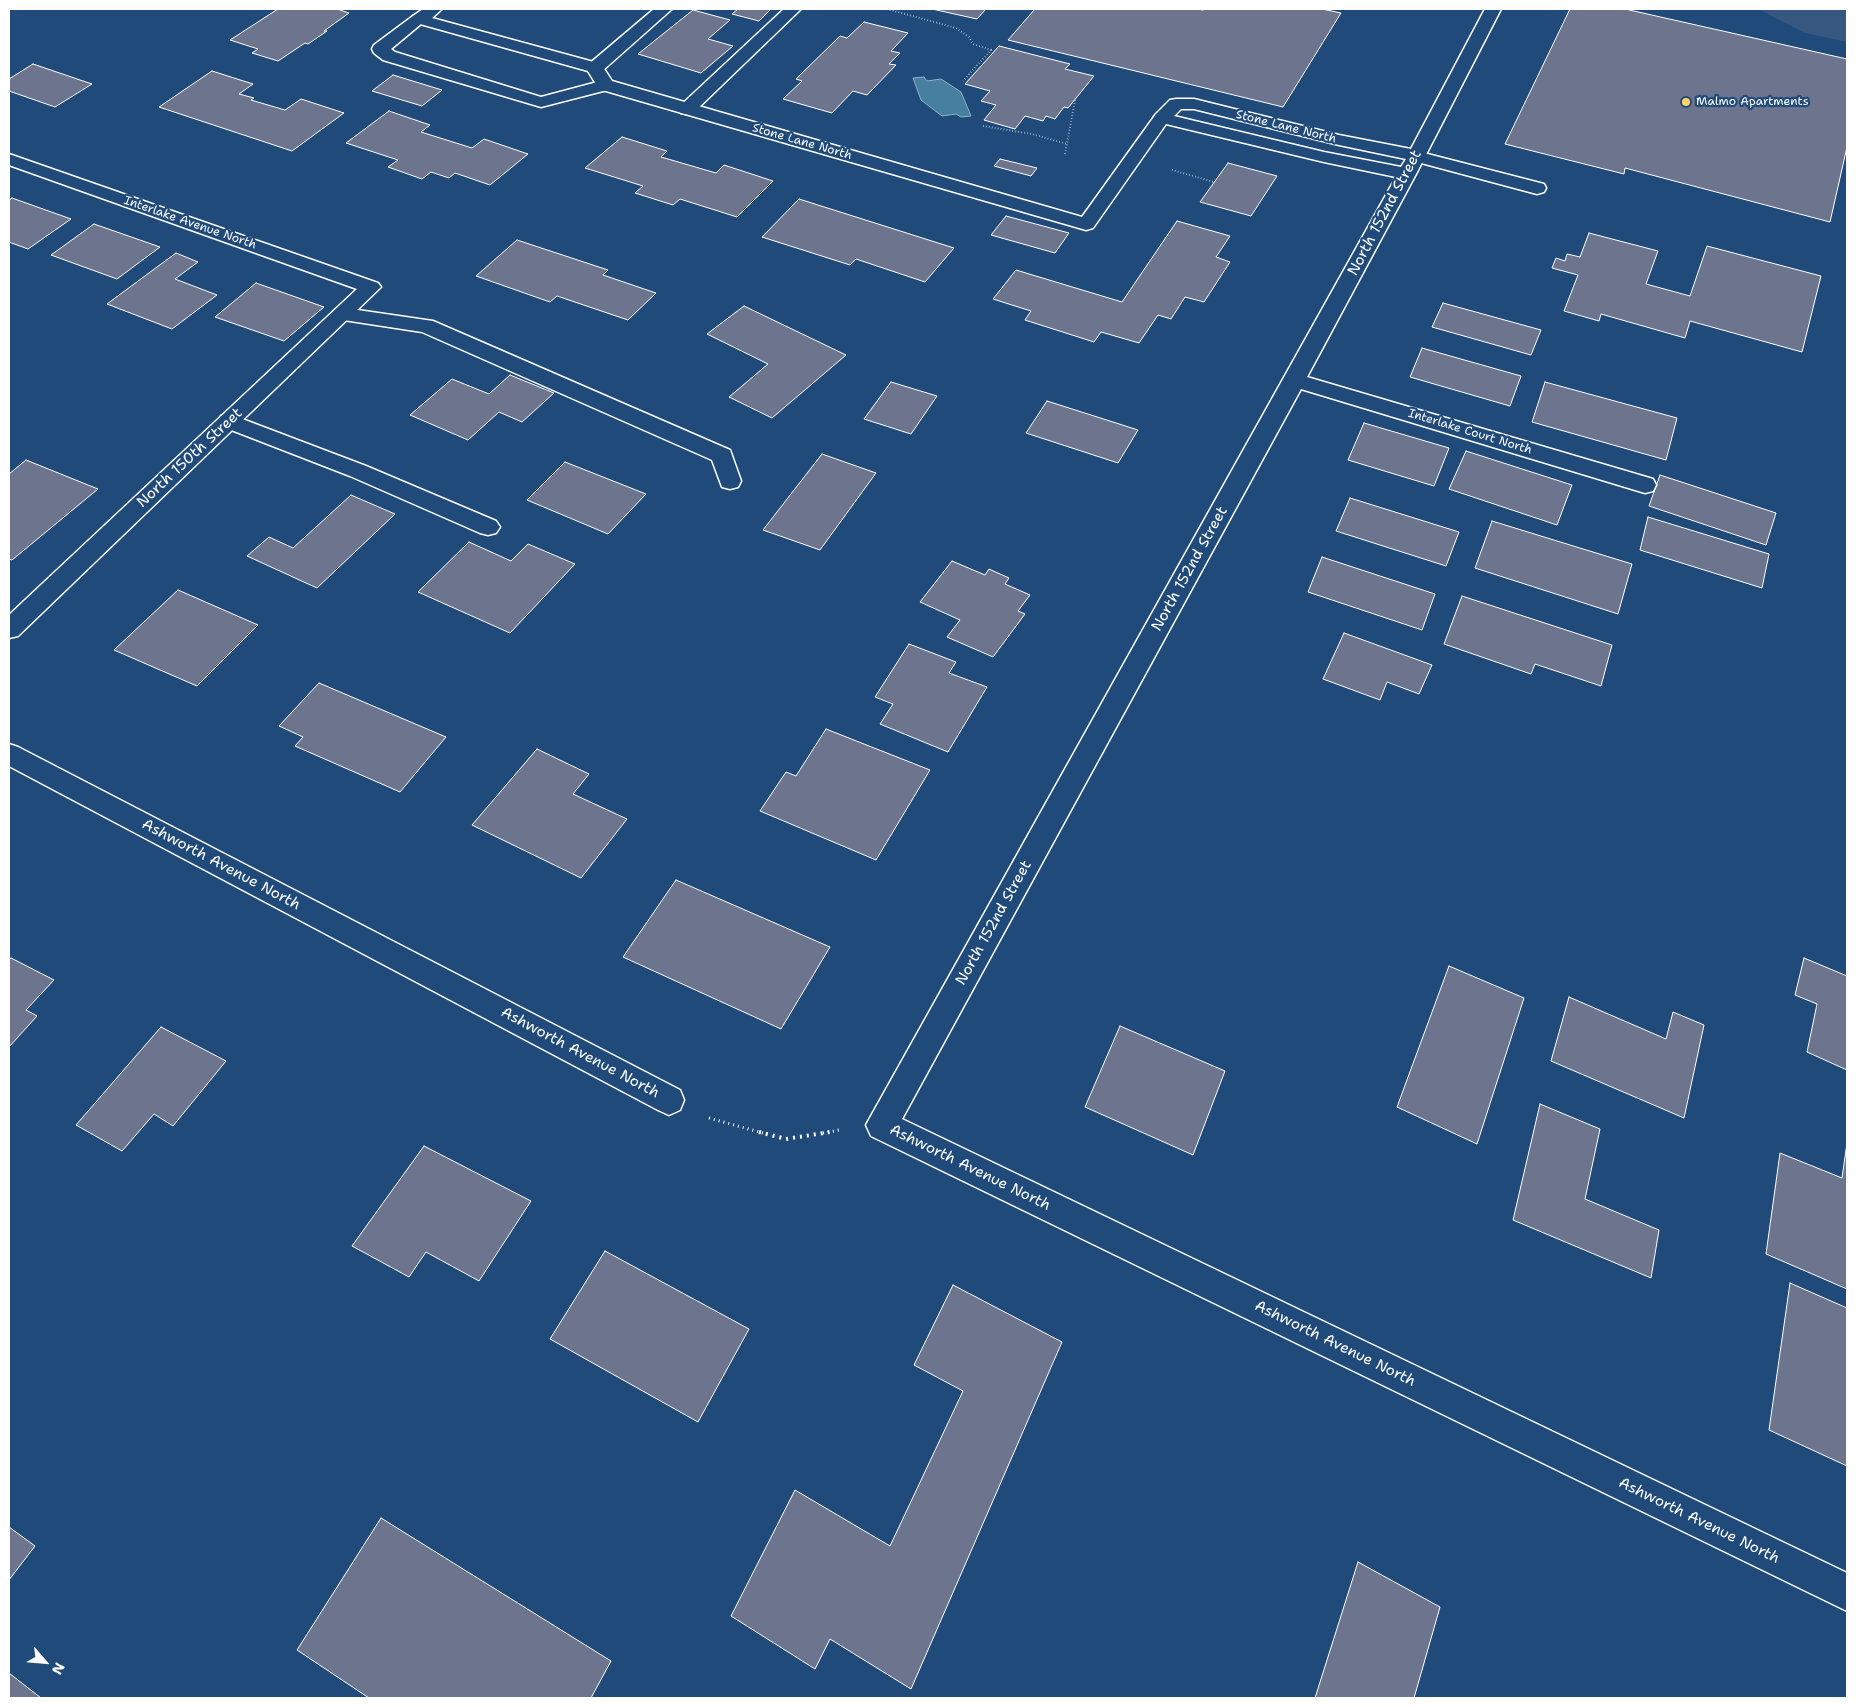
<!DOCTYPE html>
<html>
<head>
<meta charset="utf-8">
<style>
	body { margin:0 }
	#map { position:relative; width:1856px; height:1707px; overflow:hidden; background:#1f4a7a; font-family:"Shantell Sans",sans-serif }
	canvas { display:block }
	.frame { position:absolute; inset:0; border:10px solid #fff; pointer-events:none }
	.north { position:absolute; left:20px; top:1637px; width:50px; height:50px; -webkit-text-stroke:4px #1f4a7a; paint-order:stroke; rotate:117deg; font-size:14px; font-weight:700; line-height:20px; text-align:center; color:#fff }
	.north::after { content:''; display:block; margin:auto; width:18px; height:22px; background:#fff; clip-path:polygon(50% 0,100% 100%,50% 72%,0 100%) }
</style>
</head>
<body>
<div id="map">
<canvas width="1856" height="1707"></canvas>
<div class="frame"></div>
<div class="north">N</div>
</div>
<script>
const context = document.querySelector('canvas').getContext('2d');
context.lineJoin = 'round';
function fill(path, color) {
  context.fillStyle = color;
  context.fill(path, 'evenodd');
}
function shape(rows) {
  const path = new Path2D();
  for (const r of rows) {
    path.moveTo(r[0], r[1]);
    for (let i = 2; i < r.length; i += 2) path.lineTo(r[i], r[i + 1]);
  }
  return path;
}
function trace(path, color, width, dash) {
  context.strokeStyle = color;
  context.lineWidth = width;
  context.lineCap = dash ? 'butt' : 'round';
  context.setLineDash(dash || []);
  context.stroke(path);
}
function write(font, color, halo, rows, align = 'center') {
  context.font = font + ' "Shantell Sans",sans-serif';
  context.lineWidth = 4.5;
  context.setLineDash([]);
  context.textBaseline = 'middle';
  context.strokeStyle = halo;
  context.fillStyle = color;
  for (const [text, x, y, turn = 0] of rows) {
    context.save();
    context.translate(x, y);
    context.rotate((+turn || 0) * Math.PI / 180);
    context.textAlign = isNaN(turn) ? turn : align;
    if (halo) context.strokeText(text, 0, 0);
    context.fillText(text, 0, 0);
    context.restore();
  }
}
fill(shape([
	[1758,9,1847,9,1847,42,1805,33]
]), '#365780');
const water = shape([
	[924,77,927,81,941,79,961,92,971,116,961,117,956,114,942,116,921,100,913,78,924,77]
]);
fill(water, '#467fa0');
trace(water, '#90b2c6', 1);
const building = shape([
	[278,9,337,9,349,13,324,31,327,31,308,44,305,43,278,61,252,53,258,49,230,40,278,9],
	[738,9,771,9,759,21,732,14,738,9],
	[932,9,986,9,977,19,932,9],
	[1035,9,1196,9,1203,10,1205,9,1322,9,1341,13,1283,107,1008,40,1035,9],
	[1570,9,1625,9,1847,59,1847,147,1830,222,1625,168,1624,174,1505,144,1570,9],
	[693,10,730,20,708,39,733,46,701,73,638,54,693,10],
	[864,22,908,33,891,51,900,53,889,64,896,65,867,95,853,91,832,113,783,99,802,81,796,79,840,36,847,38,864,22],
	[999,46,1070,64,1065,69,1094,76,1068,108,1064,107,1055,119,1046,116,1043,121,1025,116,1015,129,984,120,996,105,981,101,990,91,965,84,999,46],
	[33,64,92,84,55,107,9,91,9,79,33,64],
	[212,71,253,84,239,94,254,98,251,100,285,110,301,99,344,113,292,151,159,107,212,71],
	[393,75,442,90,422,106,372,91,393,75],
	[389,111,430,125,421,132,472,148,484,139,528,154,490,185,455,173,449,178,431,172,422,179,388,167,398,160,346,143,389,111],
	[622,137,667,151,661,157,716,173,724,165,773,181,737,217,680,199,673,205,635,193,643,186,585,168,622,137],
	[1000,159,1037,168,1031,176,994,166,1000,159],
	[1228,163,1277,176,1251,216,1200,202,1228,163],
	[12,198,71,219,28,249,9,242,9,200,12,198],
	[799,199,954,248,925,282,856,259,850,265,762,237,799,199],
	[1006,216,1069,233,1055,253,991,235,1006,216],
	[1177,221,1230,236,1216,257,1230,262,1204,302,1185,297,1171,319,1158,315,1139,343,1101,332,1094,342,1025,320,1031,311,993,299,1016,270,1122,302,1177,221],
	[94,224,160,247,117,279,51,255,94,224],
	[1589,233,1658,251,1646,284,1690,296,1707,246,1821,276,1802,352,1690,321,1685,338,1601,314,1599,321,1564,311,1578,275,1552,268,1556,258,1565,261,1567,254,1580,257,1589,233],
	[517,240,608,270,603,275,656,293,628,320,557,296,550,302,476,276,517,240],
	[176,253,198,262,175,279,217,295,172,329,107,304,176,253],
	[256,283,324,307,284,341,215,317,256,283],
	[1443,303,1541,330,1531,355,1432,327,1443,303],
	[744,306,846,355,772,418,729,397,768,364,707,334,744,306],
	[1422,348,1521,376,1510,406,1410,377,1422,348],
	[510,375,554,393,522,422,499,412,468,440,410,415,452,379,489,394,510,375],
	[891,382,937,396,911,434,864,419,891,382],
	[1545,382,1677,418,1666,460,1532,422,1545,382],
	[1047,401,1138,430,1118,463,1026,433,1047,401],
	[1364,423,1449,448,1434,486,1348,460,1364,423],
	[1466,451,1572,485,1557,525,1449,489,1466,451],
	[822,454,876,473,820,550,763,530,822,454],
	[26,460,98,489,12,560,9,559,9,474,26,460],
	[565,462,646,494,608,534,527,500,565,462],
	[1660,475,1776,513,1766,545,1649,506,1660,475],
	[351,495,395,514,317,588,247,556,269,537,293,548,351,495],
	[1350,498,1459,532,1446,566,1336,531,1350,498],
	[1648,517,1769,554,1762,588,1640,550,1648,517],
	[1492,521,1632,564,1618,614,1475,568,1492,521],
	[469,542,511,561,528,544,575,564,510,633,418,592,469,542],
	[1322,557,1435,594,1422,630,1308,592,1322,557],
	[952,561,985,575,989,569,1009,578,1005,584,1030,595,1018,611,1025,614,993,657,947,637,960,620,920,602,952,561],
	[178,590,258,625,197,686,114,650,178,590],
	[1462,596,1612,645,1601,686,1535,664,1531,674,1444,644,1462,596],
	[1344,633,1432,665,1419,694,1387,682,1380,700,1323,679,1344,633],
	[909,644,956,662,949,673,987,687,948,752,880,724,893,704,875,697,909,644],
	[319,683,446,737,400,792,295,746,303,737,279,726,319,683],
	[826,729,930,770,876,860,760,811,786,772,796,776,826,729],
	[537,749,589,774,573,794,627,819,581,878,472,825,537,749],
	[676,880,830,947,781,1029,623,957,676,880],
	[11,958,54,980,26,1010,37,1016,9,1047,9,960,11,958],
	[1804,958,1847,976,1847,1070,1807,1052,1817,1004,1795,995,1804,958],
	[1449,966,1524,998,1477,1144,1397,1107,1449,966],
	[1569,997,1666,1039,1673,1012,1704,1025,1684,1118,1551,1061,1569,997],
	[1120,1026,1225,1071,1193,1155,1085,1107,1120,1026],
	[161,1027,226,1061,173,1126,154,1114,122,1151,76,1125,161,1027],
	[1540,1104,1600,1129,1585,1199,1659,1230,1651,1278,1513,1220,1540,1104],
	[1847,1143,1847,1289,1766,1254,1780,1153,1842,1178,1847,1143],
	[424,1146,531,1201,479,1281,426,1252,409,1277,352,1246,424,1146],
	[605,1251,749,1329,698,1422,550,1339,605,1251],
	[1790,1283,1847,1308,1847,1466,1769,1430,1790,1283],
	[953,1285,1062,1342,911,1689,830,1639,815,1669,731,1616,795,1490,890,1546,963,1391,914,1365,953,1285],
	[381,1518,611,1661,591,1698,369,1698,297,1650,381,1518],
	[9,1527,35,1546,9,1580,9,1527],
	[1358,1562,1440,1607,1414,1698,1315,1698,1358,1562],
	[9,1673,41,1698,9,1698,9,1673]
]);
fill(building, '#6c758d');
trace(building, '#fff', 1);
const service = shape([
	[654,9,672,9,601,72,595,73,589,72,586,68,589,64,654,9],
	[784,9,801,9,693,113,687,114,681,113,678,109,681,105,784,9],
	[419,14,425,16,427,19,391,49,395,52,541,97,605,80,611,81,614,85,611,89,541,107,383,60,374,53,372,49,374,45,413,16,419,14],
	[1416,151,1544,184,1546,188,1544,192,1537,194,1410,160,1407,156,1410,152,1416,151],
	[344,308,433,321,730,450,741,481,738,487,730,489,722,487,712,460,422,332,337,319,334,314,337,309,344,308],
	[229,414,366,466,496,521,500,527,496,533,488,535,480,533,350,476,221,426,218,421,221,416,229,414]
]);
const minor = shape([
	[423,9,442,9,432,18,601,64,612,81,1082,217,1156,114,1170,100,1176,99,1194,99,1339,135,1411,149,1485,9,1501,9,1416,174,1307,377,1653,479,1656,485,1653,491,1645,493,1301,389,902,1119,1847,1573,1847,1611,871,1136,866,1125,1396,177,1324,162,1166,124,1093,228,1086,230,599,89,588,71,413,22,411,19,413,16,423,9],
	[1181,109,1194,109,1339,145,1406,159,1401,167,1324,152,1174,116,1181,109],
	[9,154,378,283,381,287,18,636,9,638,9,615,357,289,9,165,9,154],
	[9,744,18,747,680,1090,684,1100,680,1110,669,1115,658,1110,9,766,9,744]
]);
trace(service, '#fff', 3);
trace(minor, '#fff', 3);
trace(shape([
	[887,9,956,28,969,37,973,44,991,50,963,81],
	[983,126,1032,134,1067,144],
	[1065,154,1075,100],
	[1172,170,1214,182]
]), '#fff', 2, [0.5, 2.5]);
trace(shape([
	[709,1118,763,1133],
	[823,1133,839,1130]
]), '#fff', 3, [1, 4]);
trace(shape([
	[759,1132,786,1139,830,1132]
]), '#fff', 4, [2, 5]);
fill(service, '#1f4a7a');
fill(minor, '#1f4a7a');
for (const [x, y, r, color] of [
	[1686,102,5,"#ffd166"]
]) {
  const dot = new Path2D();
  dot.arc(x, y, r, 0, 2 * Math.PI);
  context.fillStyle = color;
  context.fill(dot);
  trace(dot, '#1f4a7a', 2);
}
write('12px', '#fff', '#1f4a7a', [
	["Malmo Apartments",1696,102]
], 'left');
write('12px', '#fff', '#1f4a7a', [
	["Stone Lane North",1286,127,14],
	["Stone Lane North",802,142,16],
	["Interlake Avenue North",190,223,19],
	["Interlake Court North",1470,432,17]
]);
write('15px', '#fff', '#1f4a7a', [
	["North 152nd Street",1385,213,-62],
	["North 150th Street",190,458,-43],
	["North 152nd Street",1190,569,-61],
	["Ashworth Avenue North",221,865,28],
	["North 152nd Street",994,923,-61],
	["Ashworth Avenue North",580,1053,28],
	["Ashworth Avenue North",970,1168,26],
	["Ashworth Avenue North",1335,1344,26],
	["Ashworth Avenue North",1699,1521,26]
]);
</script>
</body>
</html>
